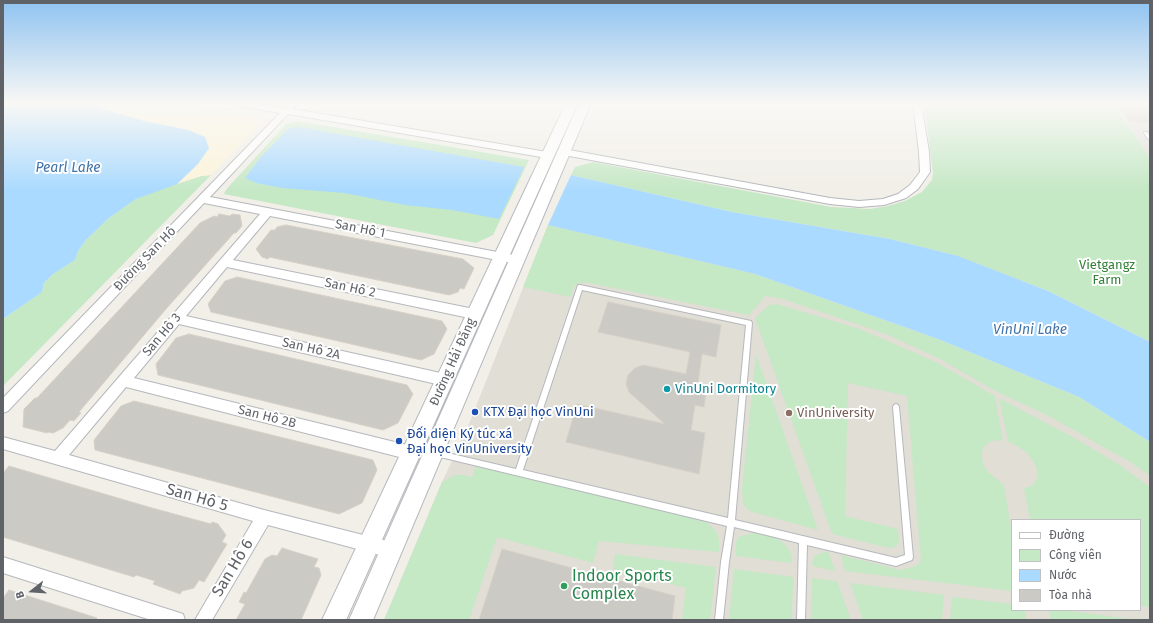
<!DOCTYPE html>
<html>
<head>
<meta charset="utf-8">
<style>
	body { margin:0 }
	#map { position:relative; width:1153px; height:623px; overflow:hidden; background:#f1efe8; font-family:"Fira Sans",sans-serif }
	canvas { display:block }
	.frame { position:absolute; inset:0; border:4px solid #5f6368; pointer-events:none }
	.legend { position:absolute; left:1011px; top:519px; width:130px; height:92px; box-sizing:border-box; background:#fff; border:1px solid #bfc1c3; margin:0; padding:5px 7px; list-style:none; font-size:12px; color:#5f6368 }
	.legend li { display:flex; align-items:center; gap:8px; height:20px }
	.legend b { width:20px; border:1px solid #bfc1c3 }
	.north { position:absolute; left:12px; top:571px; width:40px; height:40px; -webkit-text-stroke:3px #fff; paint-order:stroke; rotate:253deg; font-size:11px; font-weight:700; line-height:16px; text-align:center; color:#5f6368 }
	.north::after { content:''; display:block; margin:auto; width:14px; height:18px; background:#5f6368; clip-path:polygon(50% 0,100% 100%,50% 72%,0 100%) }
</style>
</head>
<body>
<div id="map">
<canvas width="1153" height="623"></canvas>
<div class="frame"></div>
<ul class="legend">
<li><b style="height:5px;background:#fff"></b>Đường</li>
<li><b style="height:11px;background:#c5e8c5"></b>Công viên</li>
<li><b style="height:11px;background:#aadaff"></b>Nước</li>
<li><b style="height:11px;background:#cccac5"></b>Tòa nhà</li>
</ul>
<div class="north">B</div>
</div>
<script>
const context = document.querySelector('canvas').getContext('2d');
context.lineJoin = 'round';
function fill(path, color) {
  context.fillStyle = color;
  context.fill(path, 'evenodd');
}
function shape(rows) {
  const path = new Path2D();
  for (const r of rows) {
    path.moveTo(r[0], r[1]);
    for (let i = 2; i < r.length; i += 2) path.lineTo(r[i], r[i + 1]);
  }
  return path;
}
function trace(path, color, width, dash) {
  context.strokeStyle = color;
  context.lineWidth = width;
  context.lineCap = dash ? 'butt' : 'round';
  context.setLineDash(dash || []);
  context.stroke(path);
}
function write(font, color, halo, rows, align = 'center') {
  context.font = font + ' "Fira Sans",sans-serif';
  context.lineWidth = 4;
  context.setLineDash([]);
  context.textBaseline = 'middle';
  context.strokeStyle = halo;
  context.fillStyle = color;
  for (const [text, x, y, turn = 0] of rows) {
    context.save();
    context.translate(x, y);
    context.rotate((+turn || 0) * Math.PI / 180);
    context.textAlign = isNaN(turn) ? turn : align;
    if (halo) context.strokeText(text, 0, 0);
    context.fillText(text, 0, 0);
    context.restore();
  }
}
fill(shape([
	[1113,103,1150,103,1150,158]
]), '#e0deda');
fill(shape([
	[548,225,755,274,1150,442,1150,620,384,620,442,482,467,429],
	[1012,520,1140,520,1140,610,1012,610]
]), '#e1ded6');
fill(shape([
	[924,103,1113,103,1150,158,1150,342,1048,291,957,256,890,239,732,212,571,175,575,167,593,162,831,207,870,209,888,206,905,201,922,192,932,180,933,173],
	[298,121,529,160,493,235,476,243,224,194,226,190,231,184,286,124],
	[211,175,3,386,3,319,42,292,44,283,53,274,75,260,78,251,86,240,109,218,136,199,160,189,201,176],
	[548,225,755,274,938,339,1079,397,1150,442,1150,476,1132,463,1045,414,995,391,940,359,886,334,783,299,765,296,749,315,584,282,577,284,573,288,571,297,523,287],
	[777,304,860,329,938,363,995,396,1003,441,997,440,989,442,983,447,982,455,983,464,988,472,1004,485,1012,534,1012,591,845,571,841,555,900,570,916,566,921,561,907,396,848,383,845,516,898,529,899,543,895,547,889,548,832,534,755,318,769,305],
	[756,354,818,530,752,512,747,509,743,503,742,489],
	[999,398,1078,440,1118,464,1150,487,1150,607,1140,606,1140,520,1030,520,1024,488,1032,486,1036,481,1038,474,1035,464,1029,455,1022,449,1008,441],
	[477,464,704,521,708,523,718,534,719,541,719,552,599,541,593,563,497,537,469,620,384,620,442,482,455,475,464,475,472,477],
	[753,533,774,537,783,543,788,548,792,556,792,563,736,556,736,542,738,537],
	[828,551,835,571,812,566,813,559,816,555],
	[615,554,716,567,710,620,682,620,686,588,613,569],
	[734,569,794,577,791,620,729,620],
	[812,578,837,581,851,620,811,620],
	[850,583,944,595,942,620,863,620],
	[952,597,1012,604,1012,610,1025,610,1026,620,950,620],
	[1049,610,1063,610,1139,620,1051,620]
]), '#c5e8c5');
fill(shape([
	[84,103,181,103,261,117,263,121,211,175,201,176,177,184,198,164,188,130,144,121]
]), '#fbf3d9');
fill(shape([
	[3,103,84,103,144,121,188,130,205,137,209,148,198,164,177,184,136,199,109,218,86,240,78,251,75,260,53,274,44,283,42,292,3,319],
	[299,127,405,146,524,167,499,219,452,210,405,205,344,193,282,188,256,183,245,178,261,157,289,128],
	[571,175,732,212,890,239,958,256,1048,291,1150,342,1150,442,1079,397,938,339,755,274,548,225]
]), '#aadaff');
const building = shape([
	[1117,103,1150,103,1150,123,1129,121,1117,103],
	[219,214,230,216,232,214,240,215,242,226,236,233,234,233,166,309,79,412,81,413,74,421,70,420,63,428,53,433,48,432,47,433,23,427,24,409,35,398,37,398,200,223,214,216,217,217,219,214],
	[286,225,463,259,474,268,464,289,460,288,458,292,449,295,335,271,269,257,268,259,262,257,256,249,271,230,275,230,277,227,286,225],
	[237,277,442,321,447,329,434,354,421,360,211,312,208,304,225,281,237,277],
	[608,302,721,325,716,357,702,354,698,383,707,385,704,407,695,405,691,430,705,433,699,474,566,442,577,404,665,424,629,392,626,384,628,375,635,368,643,365,686,374,690,352,598,332,608,302],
	[189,334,407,385,413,394,398,423,383,430,158,375,156,364,176,338,189,334],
	[134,401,373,460,377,470,362,503,339,514,95,450,94,440,121,406,134,401],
	[9,466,152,508,211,524,212,522,218,524,226,535,222,542,227,544,204,582,199,580,194,588,182,591,180,594,153,584,155,581,136,575,134,577,3,537,3,473,9,466],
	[282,548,318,559,314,567,319,568,321,575,301,620,236,620,245,604,239,602,244,592,246,593,265,559,272,555,277,556,282,548],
	[502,549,675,596,672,620,479,620,502,549],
	[9,590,97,618,96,620,3,620,3,598,9,590]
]);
fill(building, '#cccac5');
trace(building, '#d6d1c6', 1);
const lane = shape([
	[1144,132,1146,132,1148,133,1150,136,1150,140,1148,139,1144,133,1144,132],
	[578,285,580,285,751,321,752,323,735,520,896,558,905,555,893,407,894,405,896,404,898,405,899,407,913,557,912,560,896,566,807,545,805,620,797,620,799,543,734,527,729,562,723,620,715,620,721,562,727,526,432,455,431,453,432,451,435,450,516,469,578,285],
	[582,290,746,325,728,518,523,470,582,290]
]);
const street = shape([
	[235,103,257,103,284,108,289,103,298,103,293,109,547,152,552,155,547,158,288,114,210,197,518,256,522,257,524,260,522,263,518,264,270,216,233,260,474,309,478,311,480,314,478,317,474,319,227,267,186,316,445,374,450,376,452,380,450,384,445,386,179,324,134,378,411,446,416,448,418,453,416,458,411,460,126,387,69,455,264,510,391,542,397,544,399,550,397,556,391,558,268,525,212,620,195,620,253,521,3,449,3,437,55,451,260,214,204,203,8,411,3,413,3,398,280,113,239,106,235,103],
	[913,103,921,103,929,152,930,172,918,189,906,198,884,205,859,207,830,204,564,155,559,152,564,149,830,198,859,201,883,199,898,194,910,185,920,172,919,152,913,103],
	[3,557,177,612,183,614,185,620,151,620,3,573,3,557]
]);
const secondary = shape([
	[566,103,578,103,346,620,322,620,566,103],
	[579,103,591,103,373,620,349,620,579,103]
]);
trace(lane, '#b5b8bc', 2);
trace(street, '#b5b8bc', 2);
trace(secondary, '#b6babf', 2);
fill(lane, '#fff');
fill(street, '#fff');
fill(secondary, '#fff');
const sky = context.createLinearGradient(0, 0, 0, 191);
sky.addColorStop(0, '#8fc3f1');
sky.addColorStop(0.54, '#f9f8f5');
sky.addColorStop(1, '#f9f8f500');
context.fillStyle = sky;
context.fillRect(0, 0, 1153, 191);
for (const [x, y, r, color] of [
	[667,389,4,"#0f9aa8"],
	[475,412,4,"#1a4fb4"],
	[789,413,4,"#8d6e63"],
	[399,441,4,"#1a4fb4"],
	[564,586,4,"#2e9e5b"]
]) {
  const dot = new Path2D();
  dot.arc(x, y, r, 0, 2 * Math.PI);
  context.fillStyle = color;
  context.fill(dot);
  trace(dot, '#fff', 1.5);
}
write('13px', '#5f6368', '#fff', [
	["San Hô 1",360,229,11],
	["Đường San Hô",145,259,-46],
	["San Hô 2",350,288,12],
	["San Hô 3",162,335,-50],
	["San Hô 2A",311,349,13],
	["Đường Hải Đăng",453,362,-66],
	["San Hô 2B",267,417,14]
]);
write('13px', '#348238', '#fff', [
	["Vietgangz",1107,265],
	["Farm",1107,280]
]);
write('13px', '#0d838f', '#fff', [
	["VinUni Dormitory",675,389]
], 'left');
write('13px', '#164399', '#fff', [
	["KTX Đại học VinUni",483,412],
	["Đối diện Ký túc xá",407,434],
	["Đại học VinUniversity",407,449]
], 'left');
write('13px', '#785e54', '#fff', [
	["VinUniversity",797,413]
], 'left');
write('italic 14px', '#4174aa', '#fff', [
	["Pearl Lake",68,168],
	["VinUni Lake",1030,330]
]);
write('16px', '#5f6368', '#fff', [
	["San Hô 5",197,498,16],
	["San Hô 6",233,568,-59]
]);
write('16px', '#27864d', '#fff', [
	["Indoor Sports",572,577],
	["Complex",572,595]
], 'left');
</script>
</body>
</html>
